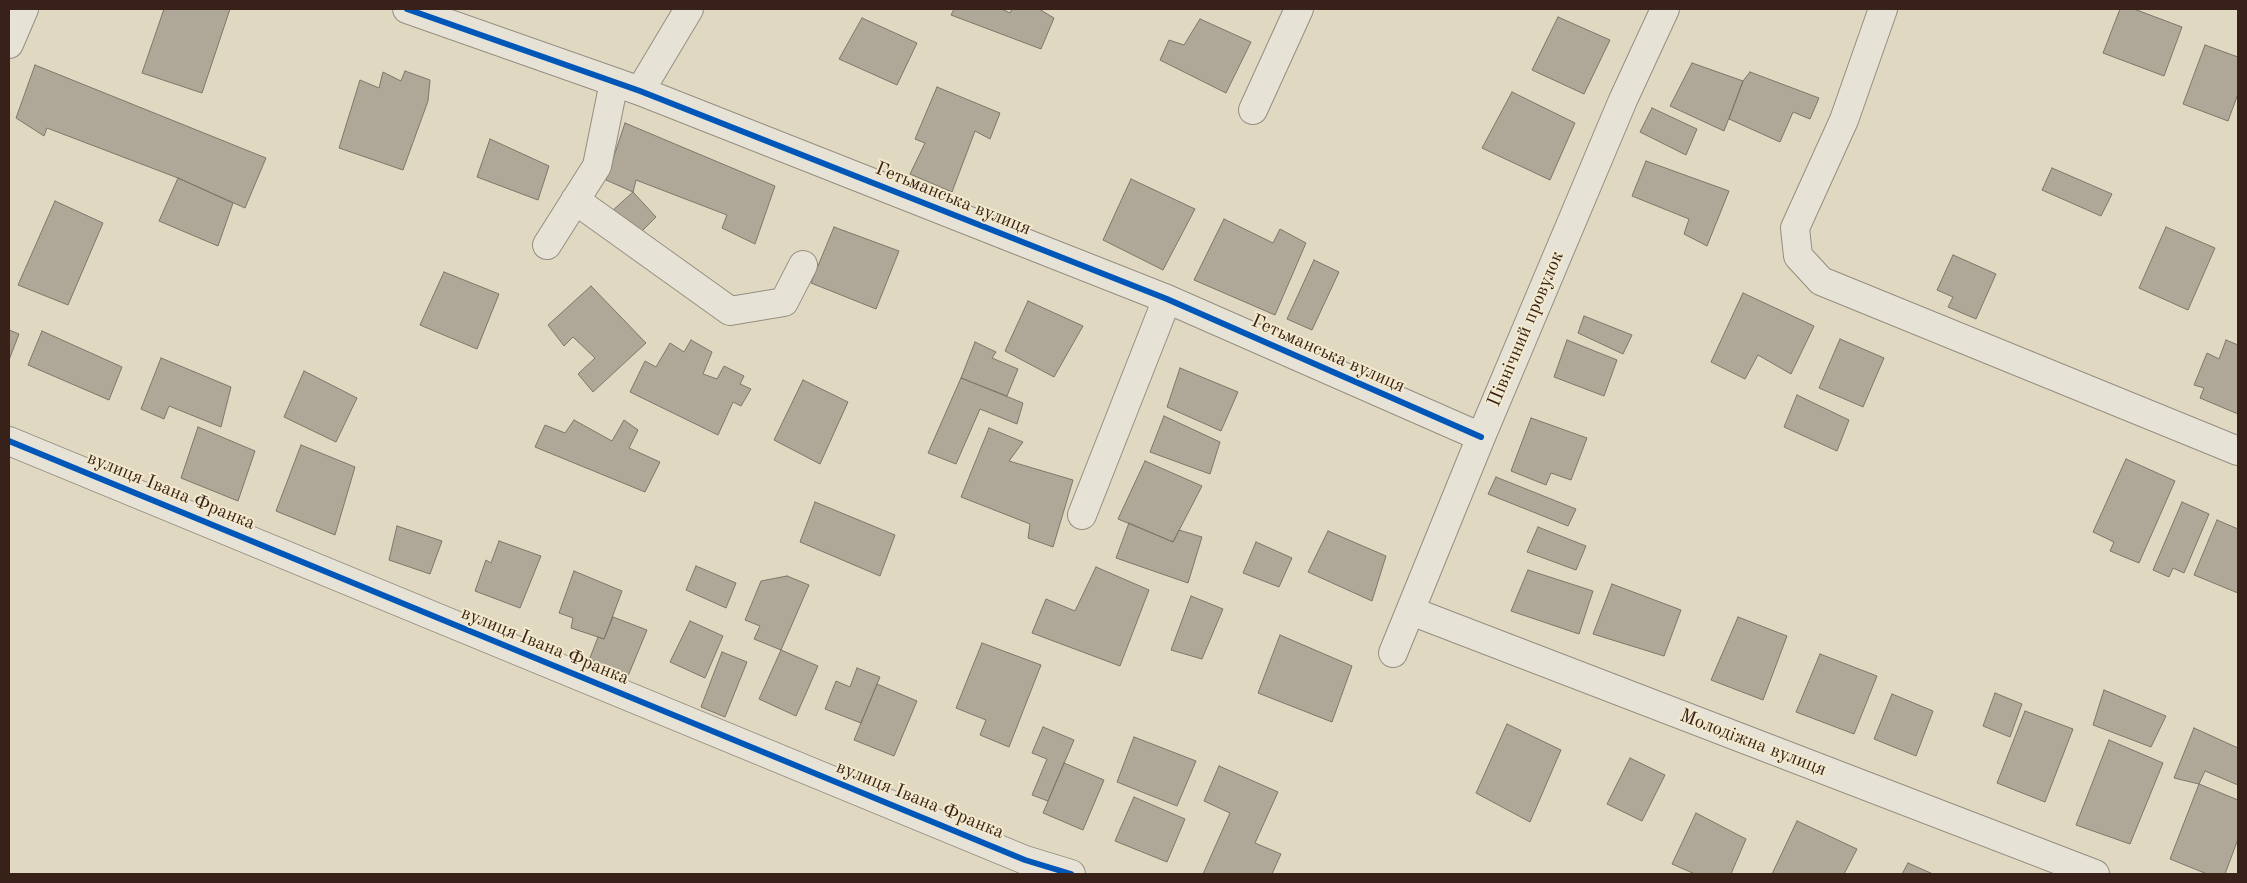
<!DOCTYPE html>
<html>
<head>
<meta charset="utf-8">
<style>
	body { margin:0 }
	#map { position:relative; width:2247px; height:883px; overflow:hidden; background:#e0d8c0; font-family:"Old Standard TT",serif }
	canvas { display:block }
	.frame { position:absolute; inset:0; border:10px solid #372118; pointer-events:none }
</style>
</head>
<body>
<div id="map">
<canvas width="2247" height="883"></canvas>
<div class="frame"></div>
</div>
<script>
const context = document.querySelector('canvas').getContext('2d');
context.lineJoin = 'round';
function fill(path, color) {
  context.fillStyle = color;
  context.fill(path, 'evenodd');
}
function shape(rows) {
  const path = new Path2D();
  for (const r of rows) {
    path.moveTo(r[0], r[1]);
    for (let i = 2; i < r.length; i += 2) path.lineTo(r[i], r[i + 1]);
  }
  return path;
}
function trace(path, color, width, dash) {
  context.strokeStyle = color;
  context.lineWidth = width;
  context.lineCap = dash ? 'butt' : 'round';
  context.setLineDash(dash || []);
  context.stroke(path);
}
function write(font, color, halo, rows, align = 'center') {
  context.font = font + ' "Old Standard TT",serif';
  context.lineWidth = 4;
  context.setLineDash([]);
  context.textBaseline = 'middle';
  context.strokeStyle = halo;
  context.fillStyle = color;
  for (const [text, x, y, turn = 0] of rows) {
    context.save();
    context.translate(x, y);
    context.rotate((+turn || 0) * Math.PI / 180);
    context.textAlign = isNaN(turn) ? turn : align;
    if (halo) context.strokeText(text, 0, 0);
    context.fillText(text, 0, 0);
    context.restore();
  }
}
const building = shape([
	[164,9,230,9,202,93,142,73,164,9],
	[954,9,1002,9,1010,13,1012,9,1039,9,1054,18,1041,49,951,15,954,9],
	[2120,9,2134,9,2182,27,2164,76,2103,53,2120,9],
	[1558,17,1610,40,1584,94,1532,70,1558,17],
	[862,18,917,43,897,85,839,59,862,18],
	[1200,19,1251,42,1226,93,1160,60,1169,40,1184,45,1200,19],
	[2205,45,2238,57,2238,94,2228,121,2183,104,2205,45],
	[1692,63,1743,81,1724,131,1670,106,1692,63],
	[35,65,266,158,245,208,178,178,47,128,44,136,16,118,35,65],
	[405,71,430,80,428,101,403,170,339,148,360,80,379,88,383,72,401,81,405,71],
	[1750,72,1819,98,1810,119,1793,112,1780,142,1729,119,1743,81,1750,72],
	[937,87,1000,113,990,139,975,131,952,192,910,174,925,143,915,139,937,87],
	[1512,92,1575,123,1550,180,1482,148,1512,92],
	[1652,108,1697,129,1686,155,1640,132,1652,108],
	[625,123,775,186,755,244,722,228,727,215,636,180,633,192,606,180,625,123],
	[490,139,549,166,538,200,477,177,490,139],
	[1646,161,1729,191,1707,246,1684,234,1689,219,1632,196,1646,161],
	[2052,168,2112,194,2101,216,2042,190,2052,168],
	[178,178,233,203,218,246,159,221,178,178],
	[1131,179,1195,209,1163,270,1103,240,1131,179],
	[633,192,656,217,638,235,612,211,633,192],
	[55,201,103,223,68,305,18,285,55,201],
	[1224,219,1273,243,1280,229,1306,243,1275,315,1194,280,1224,219],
	[834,227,899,251,876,309,811,283,834,227],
	[2166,227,2215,248,2188,310,2139,288,2166,227],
	[1953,255,1996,274,1976,319,1948,307,1953,297,1937,290,1953,255],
	[1314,260,1339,272,1312,330,1287,319,1314,260],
	[444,272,499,294,477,349,420,325,444,272],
	[591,286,646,343,593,392,578,374,595,358,573,337,564,346,548,325,591,286],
	[1743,293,1814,326,1791,374,1758,355,1745,379,1711,362,1743,293],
	[1028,301,1083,326,1054,377,1005,351,1028,301],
	[1584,316,1632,335,1623,354,1578,333,1584,316],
	[9,330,19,334,9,360,9,330],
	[42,331,122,367,109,400,28,365,42,331],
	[1840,339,1884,358,1863,407,1819,388,1840,339],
	[691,340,712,352,703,374,717,379,724,366,744,376,740,384,751,389,741,406,733,402,718,435,630,392,645,361,656,367,670,343,684,352,691,340],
	[1567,340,1617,360,1604,396,1554,377,1567,340],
	[2226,340,2238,345,2238,414,2200,398,2204,388,2194,385,2207,353,2219,359,2226,340],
	[975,342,996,352,992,358,1018,369,1007,396,961,378,975,342],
	[161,358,231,387,221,427,169,406,164,419,141,409,161,358],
	[1180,368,1238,392,1221,431,1167,407,1180,368],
	[304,371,357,398,336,442,284,417,304,371],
	[961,378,1023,403,1017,424,980,409,956,464,928,453,961,378],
	[803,380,848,402,820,464,774,440,803,380],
	[1797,395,1849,420,1837,451,1784,427,1797,395],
	[1164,416,1220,442,1210,474,1150,452,1164,416],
	[1531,418,1587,438,1571,480,1551,473,1546,485,1511,471,1531,418],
	[574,420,612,441,624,420,638,430,629,448,660,462,645,492,535,447,545,425,565,433,574,420],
	[198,427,255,451,238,501,181,478,198,427],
	[989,428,1023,442,1009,461,1073,480,1053,547,1028,538,1030,524,961,497,989,428],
	[301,445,355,467,335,535,276,511,301,445],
	[2126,459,2175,481,2139,563,2110,551,2114,542,2093,532,2126,459],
	[1145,461,1202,486,1173,542,1118,519,1145,461],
	[1496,477,1576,509,1568,526,1488,494,1496,477],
	[815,502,895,535,880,576,800,542,815,502],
	[2182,502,2209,514,2184,573,2173,568,2169,577,2153,570,2182,502],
	[2217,520,2238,529,2238,593,2194,575,2217,520],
	[1129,523,1173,542,1179,530,1202,537,1188,583,1116,558,1129,523],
	[397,526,442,541,430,574,389,560,397,526],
	[1538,527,1586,546,1576,570,1527,552,1538,527],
	[1328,531,1386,556,1372,601,1308,572,1328,531],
	[499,541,541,556,520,608,475,591,486,560,491,563,499,541],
	[1256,542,1292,558,1279,587,1243,573,1256,542],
	[696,566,736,583,726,608,686,590,696,566],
	[1096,567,1149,590,1120,666,1032,633,1046,599,1075,611,1096,567],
	[1528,570,1593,591,1579,634,1511,611,1528,570],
	[574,571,622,591,604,639,571,628,573,618,559,613,574,571],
	[787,576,809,585,781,650,754,639,760,626,745,620,761,581,787,576],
	[1612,584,1681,610,1664,656,1593,634,1612,584],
	[1191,596,1223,609,1202,659,1171,650,1191,596],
	[613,617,647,630,628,676,588,663,598,637,604,639,613,617],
	[1738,617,1787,636,1763,700,1711,680,1738,617],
	[690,621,723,636,705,678,670,662,690,621],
	[1280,635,1352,666,1332,722,1258,693,1280,635],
	[982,643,1041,665,1009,747,980,735,986,720,956,708,982,643],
	[781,650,818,666,796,716,759,699,781,650],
	[722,652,747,662,725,717,701,707,722,652],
	[1820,654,1877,676,1854,734,1796,712,1820,654],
	[857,668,880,677,861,723,825,709,836,681,850,687,857,668],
	[877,684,917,701,894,756,854,740,877,684],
	[2104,690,2166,716,2151,747,2093,725,2104,690],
	[1995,693,2022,704,2010,737,1983,726,1995,693],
	[1892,694,1933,711,1916,756,1874,739,1892,694],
	[2025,711,2073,729,2045,802,1997,783,2025,711],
	[1507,724,1561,750,1530,822,1476,793,1507,724],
	[1043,727,1074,740,1048,801,1032,795,1047,759,1032,753,1043,727],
	[2194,728,2238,748,2238,785,2205,771,2199,784,2174,778,2194,728],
	[1134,737,1196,761,1177,806,1117,782,1134,737],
	[2109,740,2163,763,2130,844,2076,825,2109,740],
	[1630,758,1665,775,1642,821,1607,804,1630,758],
	[1064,763,1104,780,1083,830,1043,813,1064,763],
	[1219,766,1278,792,1255,843,1281,854,1272,874,1203,874,1230,813,1204,801,1219,766],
	[2199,784,2238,800,2238,839,2225,874,2207,874,2170,859,2199,784],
	[1134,797,1185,819,1167,862,1115,841,1134,797],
	[1696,813,1746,839,1731,874,1695,874,1672,864,1696,813],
	[1797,821,1857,849,1844,874,1772,874,1797,821],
	[1908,863,1933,874,1902,874,1908,863]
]);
fill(building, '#afa898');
trace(building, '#7e7669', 1);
const street = shape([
	[407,9,640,91,1167,299,1481,437],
	[1883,9,1844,120,1795,228,1798,256,1821,281,2238,451],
	[9,44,24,9],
	[640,91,689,9],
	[1253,110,1299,9],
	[575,200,730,311,784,302,803,265],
	[547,245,597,166,614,82],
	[9,441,1025,860,1071,874],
	[1082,515,1167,299],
	[1411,611,2095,874],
	[1393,653,1481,437,1623,100,1665,9]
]);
trace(street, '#958e80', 30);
trace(street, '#e6e2d6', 28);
trace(shape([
	[407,9,640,91,1167,299,1481,437],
	[9,441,1025,860,1071,874]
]), '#0057b8', 6);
write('19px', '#372118', '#f3eace', [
	["Гетьманська вулиця",953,199,22],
	["Північний провулок",1526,329,-67],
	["Гетьманська вулиця",1328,354,24],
	["вулиця Івана Франка",171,491,22],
	["вулиця Івана Франка",545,646,22],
	["Молодіжна вулиця",1753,743,21],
	["вулиця Івана Франка",920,800,22]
]);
</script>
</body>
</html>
